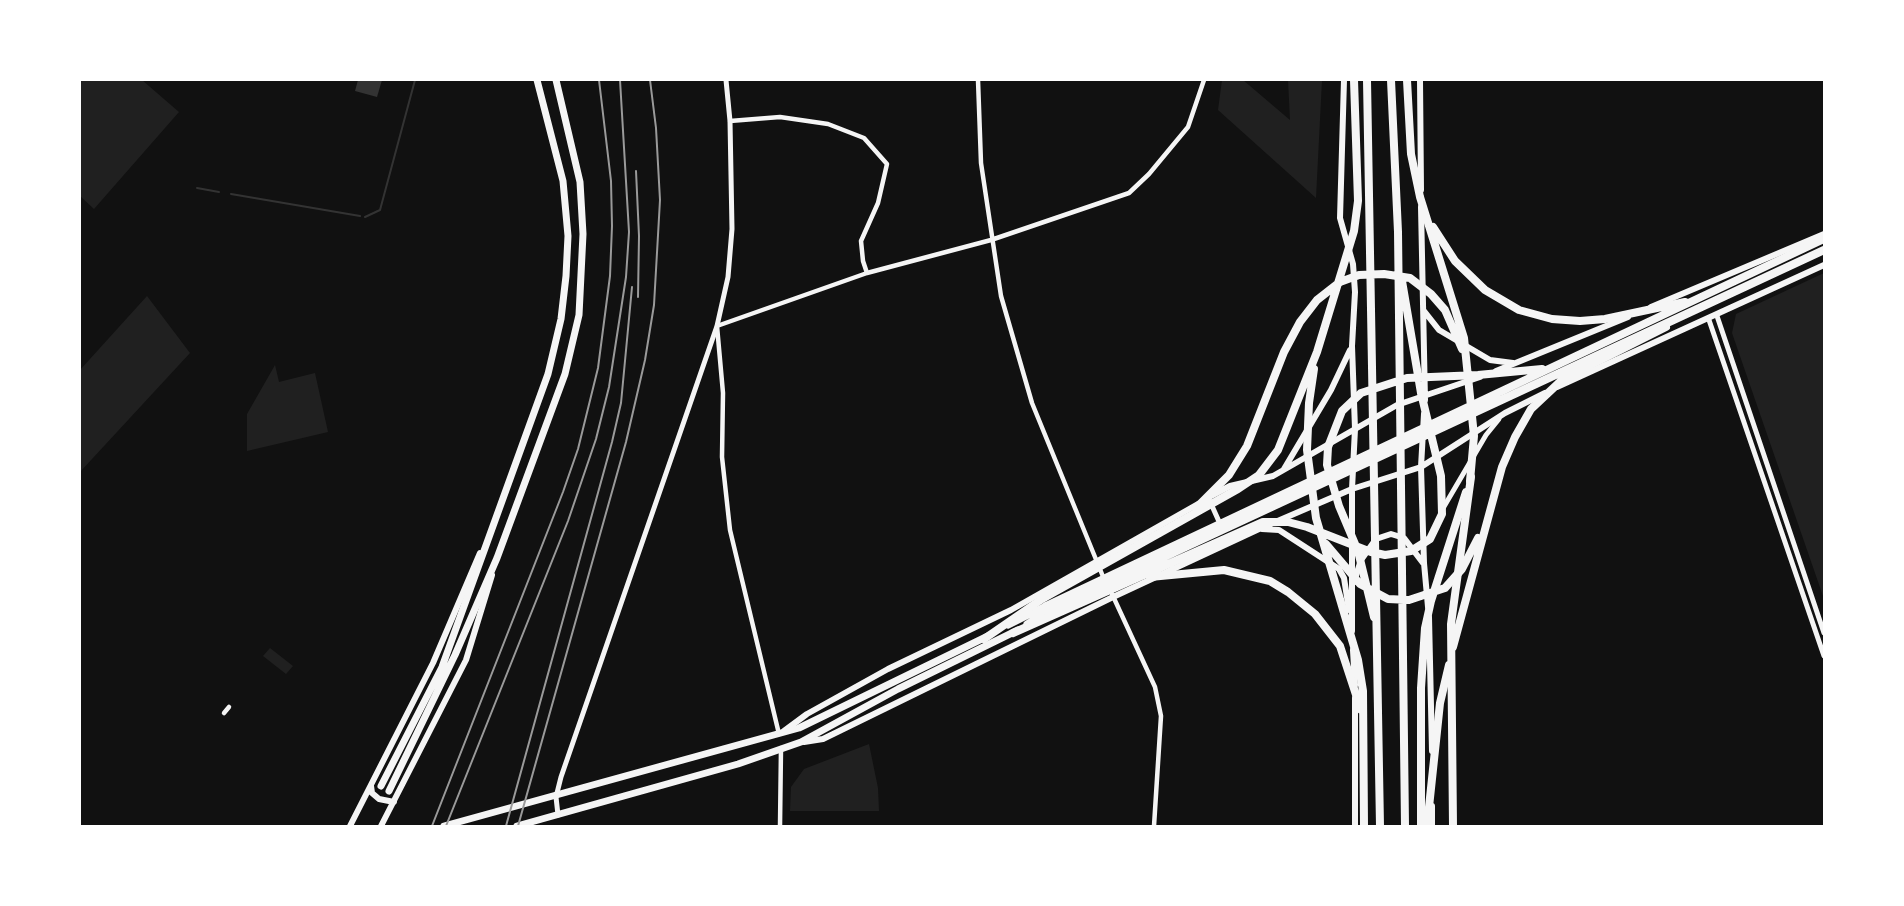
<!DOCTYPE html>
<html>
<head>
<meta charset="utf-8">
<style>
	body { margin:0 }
	#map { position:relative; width:1904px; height:906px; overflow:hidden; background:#111; font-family:Jost,sans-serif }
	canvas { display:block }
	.frame { position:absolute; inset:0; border:81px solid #fff; pointer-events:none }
</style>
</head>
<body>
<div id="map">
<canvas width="1904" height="906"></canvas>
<div class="frame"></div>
</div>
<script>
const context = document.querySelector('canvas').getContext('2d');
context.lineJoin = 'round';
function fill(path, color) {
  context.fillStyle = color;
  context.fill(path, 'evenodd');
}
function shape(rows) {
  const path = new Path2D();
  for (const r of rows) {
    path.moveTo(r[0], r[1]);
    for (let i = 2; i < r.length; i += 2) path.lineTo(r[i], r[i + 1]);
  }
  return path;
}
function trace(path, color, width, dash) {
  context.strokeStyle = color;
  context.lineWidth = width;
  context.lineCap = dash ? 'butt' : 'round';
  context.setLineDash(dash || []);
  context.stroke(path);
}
fill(shape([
	[80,80,142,80,179,112,94,209,80,196],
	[1222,80,1243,80,1290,120,1288,80,1322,80,1316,198,1218,110],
	[1824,273,1824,599,1732,333,1736,314],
	[147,296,190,353,80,472,80,370],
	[275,365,279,382,315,373,328,432,247,451,247,414],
	[270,648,293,666,286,674,263,656],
	[869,744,878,788,879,811,790,811,791,787,804,769]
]), '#202020');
fill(shape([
	[358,80,382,80,377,97,355,91]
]), '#333');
trace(shape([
	[197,188,219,192],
	[231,194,360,216],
	[365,217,380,210,415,80]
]), '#333', 2);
trace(shape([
	[978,80,981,163,1001,296,1032,403,1104,579],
	[730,121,780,117,828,124,864,138,887,164,878,203,861,241,863,261,867,273],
	[1112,594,1155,687,1161,716,1154,826],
	[224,713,229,707],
	[779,734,730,530,722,457,723,393,717,326,867,273,991,240,1129,193,1149,174,1188,127,1204,80],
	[780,826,781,748]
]), '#f5f5f5', 4.5);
trace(shape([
	[1717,316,1824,633],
	[1709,320,1824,656],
	[1208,497,1221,526],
	[1442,510,1486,435,1499,419],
	[558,815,556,797,561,777,717,326,728,277,732,229,730,121,726,80]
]), '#f5f5f5', 5);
trace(shape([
	[1344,80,1340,218,1353,264,1355,292,1352,346,1355,429,1352,489,1352,631],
	[1420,80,1421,190],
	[1421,207,1425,400],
	[1651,307,1824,234],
	[1424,311,1439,330,1490,360,1513,363],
	[1496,371,1628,317],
	[1557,387,1824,265],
	[1424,414,1421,467,1424,563,1428,607],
	[1284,469,1331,390,1350,350],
	[1209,497,1230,486,1273,476,1397,405,1480,377],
	[1262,529,1279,530,1339,569,1344,578,1349,610],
	[1354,582,1361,560,1376,539,1391,534,1404,538,1423,563],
	[1429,617,1432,751],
	[1353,650,1355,685],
	[784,731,807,714,888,669,1011,610,1198,504],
	[804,742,823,739,1113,597,1259,529,1352,489,1421,467,1505,413,1545,393],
	[371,786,372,793,379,799,394,802],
	[1432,806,1432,826],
	[350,826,433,663,480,553],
	[381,826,466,660,492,575],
	[1355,826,1355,698]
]), '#f5f5f5', 6);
trace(shape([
	[1027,624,1050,610],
	[1008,625,1046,606],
	[381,786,442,667,548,374,561,319,566,276,568,236,563,181,537,80],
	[389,791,455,655,497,558,565,374,579,315,583,234,580,182,556,80],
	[444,826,799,728,988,636],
	[517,826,738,764,801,742,898,689,1018,630]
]), '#f5f5f5', 7);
trace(shape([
	[1367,80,1380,826],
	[1391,80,1398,232,1405,826],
	[1407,80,1411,154,1420,197,1464,338,1474,436,1470,481],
	[1433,227,1455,261,1485,290,1519,310,1552,319,1580,321,1605,319,1685,302],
	[1314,369,1309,403,1307,450,1316,518,1358,660,1363,691,1364,826],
	[1196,508,1229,475,1247,446,1284,352,1300,322,1317,300,1340,282,1359,275,1384,274,1410,278,1431,294,1445,310,1462,349],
	[1326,544,1360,584,1388,599,1409,600,1445,588,1462,569,1478,538],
	[1150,577,1224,570,1270,581,1288,592,1315,614,1340,646,1361,710],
	[1046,606,1824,239],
	[1050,610,1824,250],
	[1374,617,1358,551,1339,506,1327,465,1328,447,1342,411,1361,393,1407,378,1478,375,1542,369],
	[1013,633,1263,522,1288,522,1307,527,1371,552,1385,555,1411,551,1430,539,1442,514,1441,476,1421,393,1402,281],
	[984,639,1042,599,1238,489,1259,475,1278,450,1317,352,1354,231,1358,201,1354,80],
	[1453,647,1502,467,1515,437,1531,409,1563,379,1666,327],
	[1421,826,1421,688,1425,628,1431,601,1466,492],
	[1427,826,1440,703,1449,665]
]), '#f5f5f5', 8);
trace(shape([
	[1453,826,1451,624,1471,477]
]), '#f5f5f5', 8);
trace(shape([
	[636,171,639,236,638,297],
	[432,826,563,492,578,449,598,368,610,276,612,226,611,181,599,80],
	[446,826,568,521,596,439,609,387,626,277,629,232,620,80],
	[506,826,612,442,621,403,632,287],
	[518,826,626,442,645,360,654,305,660,200,656,128,650,80]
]), '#9a9a9a', 2);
</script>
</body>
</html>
